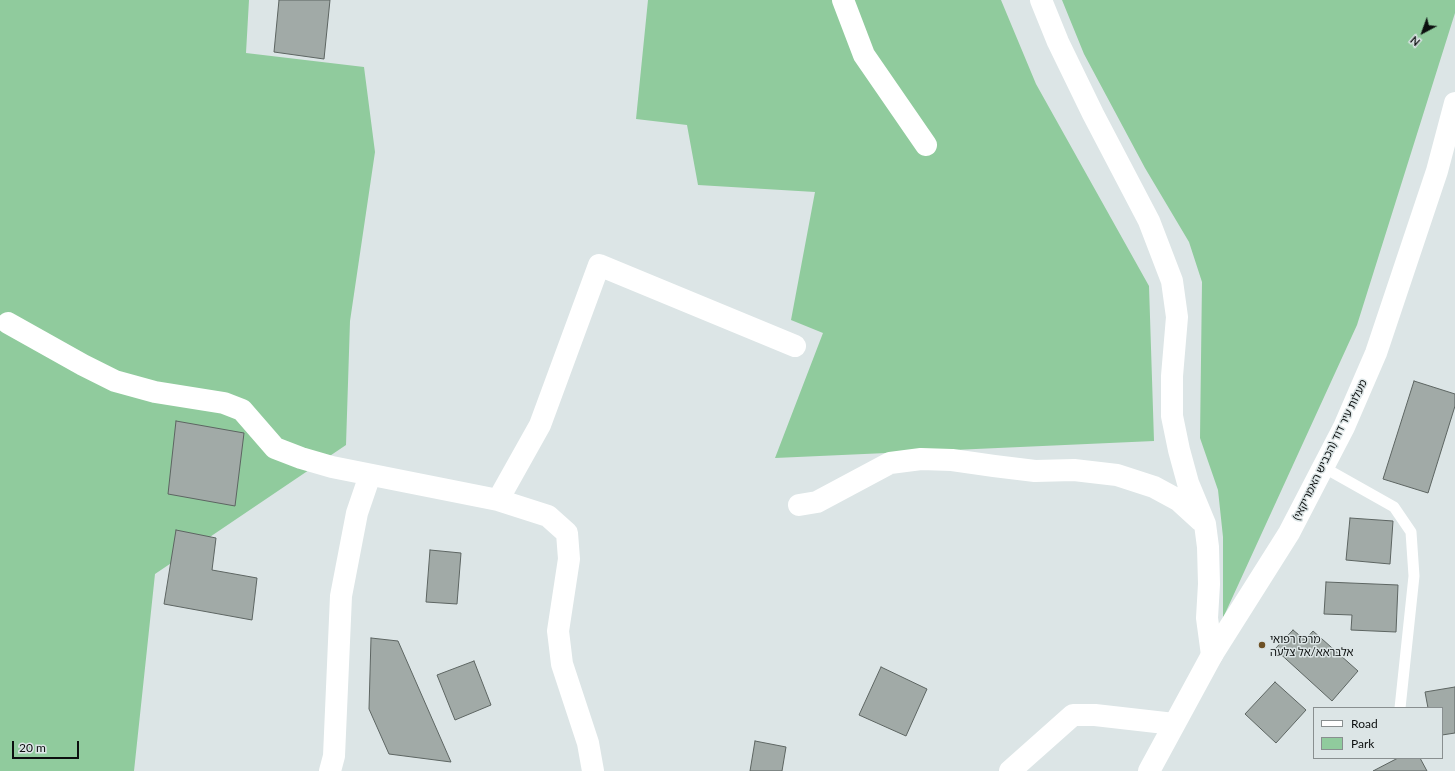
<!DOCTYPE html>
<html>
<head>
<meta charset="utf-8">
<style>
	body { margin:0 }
	#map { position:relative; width:1455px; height:771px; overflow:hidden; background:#dce5e6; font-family:Lato,sans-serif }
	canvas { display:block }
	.legend { position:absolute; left:1313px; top:707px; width:130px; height:52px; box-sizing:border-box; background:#dce5e6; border:1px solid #898f90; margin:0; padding:5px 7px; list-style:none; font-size:12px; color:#0c0f0f }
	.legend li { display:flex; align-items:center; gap:8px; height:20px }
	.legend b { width:20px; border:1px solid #898f90 }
	.north { position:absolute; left:1403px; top:12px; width:40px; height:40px; -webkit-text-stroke:3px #dce5e6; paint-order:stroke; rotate:221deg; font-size:11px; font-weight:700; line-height:16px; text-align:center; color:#0c0f0f }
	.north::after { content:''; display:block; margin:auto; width:14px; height:18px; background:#0c0f0f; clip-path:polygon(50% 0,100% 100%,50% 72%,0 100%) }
	.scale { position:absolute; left:12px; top:741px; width:67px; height:18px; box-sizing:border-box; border:2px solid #0c0f0f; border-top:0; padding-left:5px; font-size:12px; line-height:14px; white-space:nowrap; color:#0c0f0f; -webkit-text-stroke:3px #dce5e6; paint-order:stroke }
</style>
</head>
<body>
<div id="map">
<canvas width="1455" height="771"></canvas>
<ul class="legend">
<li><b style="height:5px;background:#fff"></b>Road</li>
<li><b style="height:11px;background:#90cb9d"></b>Park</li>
</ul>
<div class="north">N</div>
<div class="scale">20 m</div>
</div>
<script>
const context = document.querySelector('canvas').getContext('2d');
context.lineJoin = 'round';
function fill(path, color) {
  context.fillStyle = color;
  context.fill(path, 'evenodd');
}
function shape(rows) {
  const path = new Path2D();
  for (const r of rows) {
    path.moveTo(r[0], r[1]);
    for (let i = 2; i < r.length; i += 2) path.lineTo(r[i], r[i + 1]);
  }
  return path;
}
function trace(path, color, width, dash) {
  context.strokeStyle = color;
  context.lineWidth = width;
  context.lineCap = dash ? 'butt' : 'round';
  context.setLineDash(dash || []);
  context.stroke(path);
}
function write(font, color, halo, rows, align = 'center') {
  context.font = font + ' Lato,"Noto Sans Hebrew",sans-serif';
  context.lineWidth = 3;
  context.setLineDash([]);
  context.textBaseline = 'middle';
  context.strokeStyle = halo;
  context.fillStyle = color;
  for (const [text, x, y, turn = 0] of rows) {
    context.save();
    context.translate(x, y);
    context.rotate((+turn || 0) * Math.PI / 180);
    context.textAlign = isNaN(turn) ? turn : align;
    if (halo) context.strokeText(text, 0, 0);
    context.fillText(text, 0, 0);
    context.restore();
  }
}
fill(shape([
	[0,0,249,0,246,53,364,67,375,152,350,321,346,445,155,574,134,771,0,771],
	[648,0,1001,0,1036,84,1149,286,1154,441,775,458,823,333,791,320,815,192,698,185,687,125,636,119],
	[1062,0,1455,0,1455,13,1357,325,1223,618,1223,537,1218,490,1200,438,1202,282,1189,242,1145,168,1084,54]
]), '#90cb9d');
const building = shape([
	[279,0,330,0,324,59,274,52,279,0],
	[1414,381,1455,394,1455,406,1428,493,1383,479,1414,381],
	[176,421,244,433,235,506,168,494,176,421],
	[1350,518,1393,521,1390,564,1346,560,1350,518],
	[176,530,216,538,212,570,257,578,252,620,164,604,176,530],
	[430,550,461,553,457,604,426,602,430,550],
	[1326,582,1398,585,1396,632,1351,630,1352,615,1324,614,1326,582],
	[1293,630,1305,640,1313,631,1358,671,1332,701,1275,649,1293,630],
	[371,638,398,641,451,762,389,754,369,709,371,638],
	[474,661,491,705,455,720,437,675,474,661],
	[881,667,927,689,906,736,859,715,881,667],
	[1275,682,1306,710,1276,743,1245,714,1275,682],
	[1455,687,1455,733,1442,735,1442,708,1428,708,1425,692,1455,687],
	[755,741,786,747,782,771,750,771,755,741],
	[1398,758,1420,758,1427,771,1373,771,1398,758]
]);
fill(building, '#a1aaa7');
trace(building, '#5d6562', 1);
trace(shape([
	[1323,467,1394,507,1411,532,1414,576,1400,708]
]), '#fff', 11);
trace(shape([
	[843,0,864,55,926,145],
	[1041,0,1058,42,1093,114,1149,221,1172,281,1177,317,1172,376,1172,416,1179,450,1188,483,1205,524,1208,547,1209,584,1207,618,1212,655],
	[8,323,83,365,115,381,155,392,224,403,242,410,275,448,301,458,332,467,498,500,548,516,567,533,569,559,558,631,562,664,588,743,593,771],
	[498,500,540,425,599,265,795,346],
	[799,505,817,502,890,463,921,459,952,460,994,466,1035,471,1074,470,1117,475,1154,487,1178,500,1201,521],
	[330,771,334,756,341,596,357,513,370,475],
	[1010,771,1073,715,1095,715,1174,724]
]), '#fff', 22);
trace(shape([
	[1149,771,1212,655,1289,533,1344,427,1376,353,1437,171,1455,103]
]), '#fff', 22);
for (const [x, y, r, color] of [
	[1262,645,4,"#6e5125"]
]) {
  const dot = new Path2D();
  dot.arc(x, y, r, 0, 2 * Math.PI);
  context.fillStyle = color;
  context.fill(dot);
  trace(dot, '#dce5e6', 1.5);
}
write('11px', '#0c0f0f', '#dce5e6', [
	["מעלות עיר דוד (הכביש האמריקאי)",1330,450,-64]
]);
write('11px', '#0c0f0f', '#dce5e6', [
	["מרכז רפואי",1270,639],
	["אלבראא/אל צלעה",1270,652]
], 'left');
</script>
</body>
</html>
